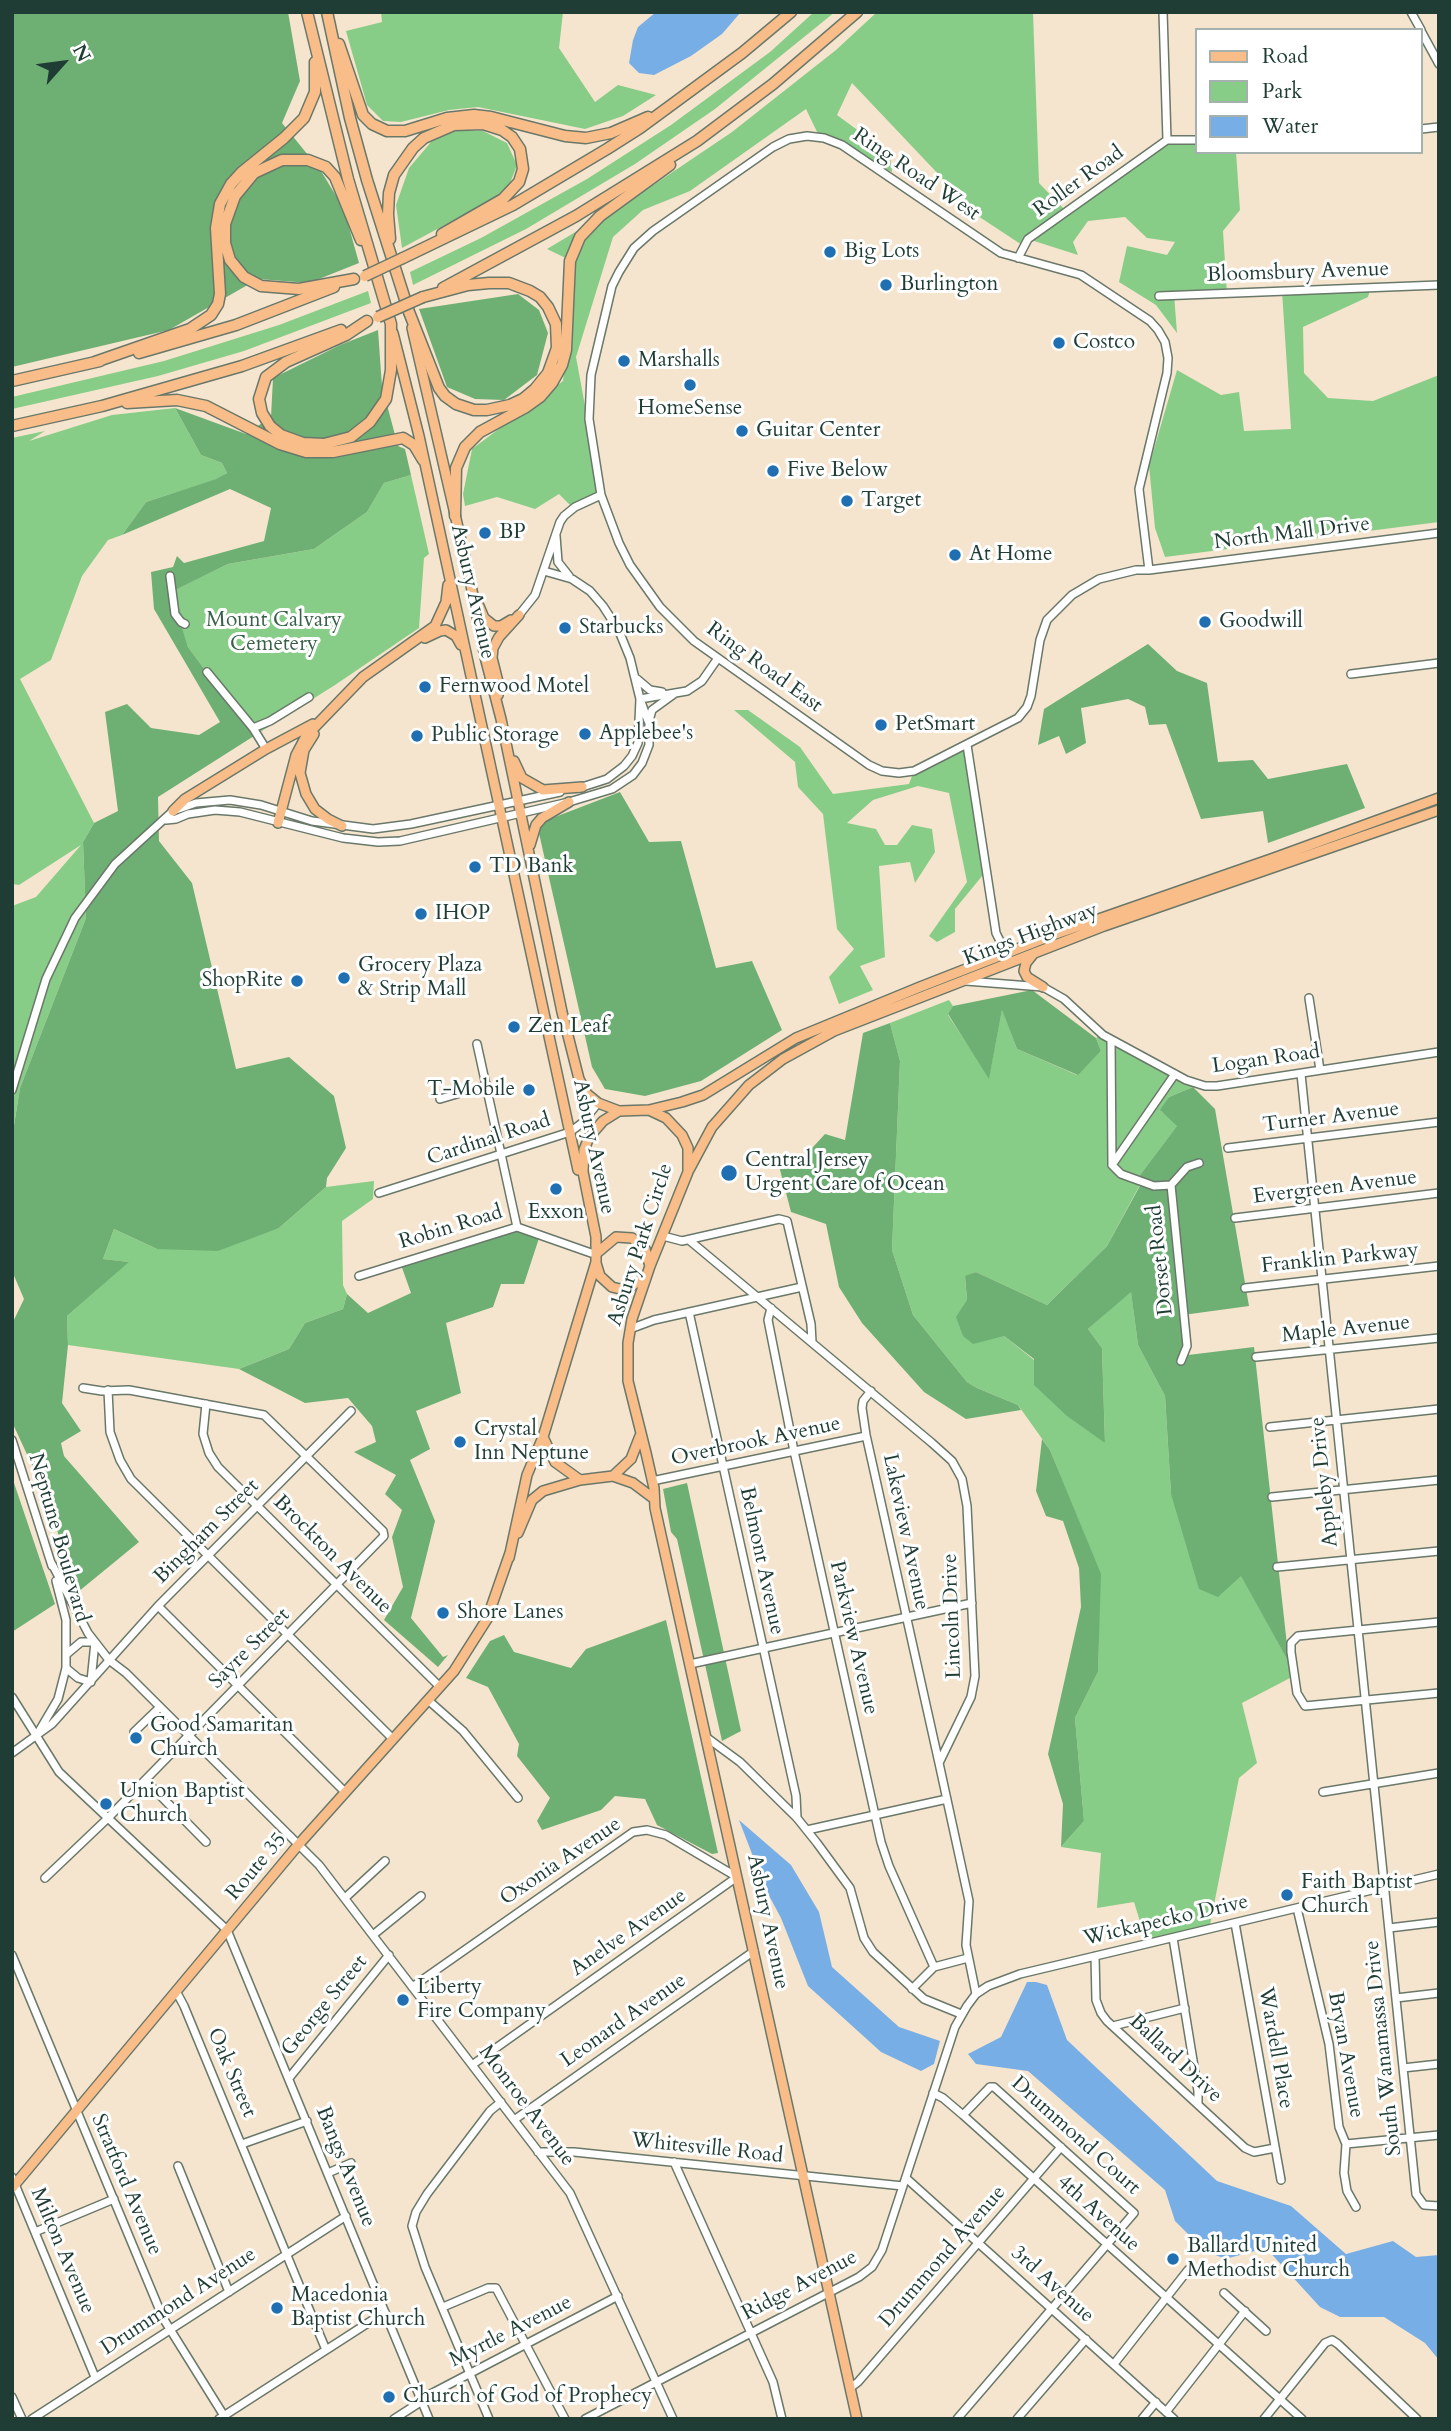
<!DOCTYPE html>
<html>
<head>
<meta charset="utf-8">
<style>
	body { margin:0 }
	#map { position:relative; width:1451px; height:2431px; overflow:hidden; background:#f6e5ce; font-family:Cardo,serif }
	canvas { display:block }
	.frame { position:absolute; inset:0; border:14px solid #1f3d34; pointer-events:none }
	.legend { position:absolute; left:1195px; top:28px; width:228px; height:126px; box-sizing:border-box; background:#fff; border:2px solid #a5b1ae; margin:0; padding:9px 12px; list-style:none; font-size:21px; color:#1f3d34 }
	.legend li { display:flex; align-items:center; gap:14px; height:35px }
	.legend b { width:35px; border:2px solid #a5b1ae }
	.north { position:absolute; left:28px; top:28px; width:70px; height:70px; -webkit-text-stroke:5px #fff; paint-order:stroke; rotate:62deg; font-size:19px; font-weight:700; line-height:28px; text-align:center; color:#1f3d34 }
	.north::after { content:''; display:block; margin:auto; width:24px; height:32px; background:#1f3d34; clip-path:polygon(50% 0,100% 100%,50% 72%,0 100%) }
</style>
</head>
<body>
<div id="map">
<canvas width="1451" height="2431"></canvas>
<div class="frame"></div>
<ul class="legend">
<li><b style="height:9px;background:#f8bd88"></b>Road</li>
<li><b style="height:19px;background:#88cd87"></b>Park</li>
<li><b style="height:19px;background:#78aee6"></b>Water</li>
</ul>
<div class="north">N</div>
</div>
<script>
const context = document.querySelector('canvas').getContext('2d');
context.lineJoin = 'round';
function fill(path, color) {
  context.fillStyle = color;
  context.fill(path, 'evenodd');
}
function shape(rows) {
  const path = new Path2D();
  for (const r of rows) {
    path.moveTo(r[0], r[1]);
    for (let i = 2; i < r.length; i += 2) path.lineTo(r[i], r[i + 1]);
  }
  return path;
}
function trace(path, color, width, dash) {
  context.strokeStyle = color;
  context.lineWidth = width;
  context.lineCap = dash ? 'butt' : 'round';
  context.setLineDash(dash || []);
  context.stroke(path);
}
function write(font, color, halo, rows, align = 'center') {
  context.font = font + ' Cardo,serif';
  context.lineWidth = 6;
  context.setLineDash([]);
  context.textBaseline = 'middle';
  context.strokeStyle = halo;
  context.fillStyle = color;
  for (const [text, x, y, turn = 0] of rows) {
    context.save();
    context.translate(x, y);
    context.rotate((+turn || 0) * Math.PI / 180);
    context.textAlign = isNaN(turn) ? turn : align;
    if (halo) context.strokeText(text, 0, 0);
    context.fillText(text, 0, 0);
    context.restore();
  }
}
fill(shape([
	[381,12,563,12,559,48,595,102,618,85,656,95,623,116,585,129,478,107,449,110,401,122,383,121,367,105,346,31,382,22],
	[814,12,835,12,715,109,635,164,526,229,413,285,410,272,481,238,587,179,671,125,770,52],
	[877,12,1033,12,1039,183,1066,211,1163,145,1197,142,1197,152,1236,152,1240,210,1223,231,1227,294,1174,294,1177,333,1156,305,1119,282,1127,246,1167,255,1175,242,1147,238,1125,217,1088,221,1073,242,1078,255,1031,240,1022,245,978,216,852,83,837,115,890,154,892,172,824,138,818,134,806,109,690,191,643,210,613,237,576,357,602,498,573,508,559,494,535,509,497,497,465,506,463,494,472,449,563,381,576,263,547,249,649,188,732,132,836,50],
	[456,131,483,131,507,143,517,165,509,186,491,200,402,248,396,205,409,168,431,142],
	[1371,287,1368,297,1303,327,1304,373,1328,398,1373,401,1439,375,1439,522,1165,557,1155,528,1149,466,1177,370,1221,395,1239,392,1244,431,1291,429,1282,291],
	[368,291,371,303,244,351,158,376,12,409,12,397,164,361,279,325],
	[175,408,201,455,222,463,227,473,217,479,146,502,122,535,108,540,82,576,51,660,20,679,94,823,83,842,86,918,20,1088,12,1138,12,906,36,897,81,845,19,885,12,884,12,438,45,431,29,441,112,415],
	[411,475,429,554,424,558,419,628,335,685,254,736,188,647,170,592,228,564,314,549,367,512,384,483],
	[734,710,748,710,800,747,833,794,909,784,915,768,968,743,987,870,955,909,955,932,937,942,929,936,967,882,949,793,918,786,873,800,847,823,876,829,885,845,897,845,912,825,932,829,935,852,915,883,910,862,879,866,885,957,860,966,873,990,839,1004,829,977,854,949,837,929,823,814,798,787,795,762],
	[949,1000,953,1006,948,1015,989,1077,1002,1009,1017,1049,1077,1075,1101,1051,1096,1038,1101,1034,1193,1087,1169,1097,1161,1111,1178,1125,1140,1175,1142,1181,1107,1246,1047,1305,976,1272,965,1277,967,1300,1004,1336,1034,1360,1035,1385,1105,1443,1102,1348,1088,1329,1131,1291,1138,1345,1165,1396,1171,1494,1241,1575,1289,1663,1290,1678,1242,1703,1257,1763,1239,1778,1209,1930,1147,1944,1134,1902,1097,1908,1101,1853,1061,1847,1084,1821,1075,1718,1098,1672,1100,1574,1050,1450,1018,1405,977,1388,967,1382,913,1315,892,1250,900,1061,890,1023],
	[374,1181,373,1199,342,1221,343,1285,347,1294,343,1309,305,1323,289,1349,239,1369,68,1345,67,1316,128,1262,103,1259,114,1229,157,1249,279,1228,326,1187]
]), '#88cd87');
fill(shape([
	[12,12,288,12,300,81,282,123,321,171,344,209,359,263,309,283,258,279,169,330,12,367],
	[518,294,539,310,548,333,537,375,504,400,475,399,447,387,419,309],
	[378,330,382,386,398,446,405,449,411,475,384,483,367,512,314,549,228,564,171,592,188,647,254,736,158,797,159,841,192,883,236,1069,289,1057,334,1096,346,1148,327,1178,326,1187,279,1228,218,1251,157,1249,114,1229,103,1259,129,1262,67,1316,68,1345,62,1403,81,1431,61,1443,64,1456,139,1542,78,1592,43,1489,12,1422,12,1324,24,1299,12,1271,12,1138,20,1088,86,918,83,842,94,823,118,811,105,712,127,704,151,728,199,735,220,722,154,609,151,572,173,567,177,556,184,563,264,541,271,508,230,489,122,535,146,502,216,479,227,473,222,463,201,455,175,408,246,434,271,417,273,378,340,345],
	[1148,644,1177,671,1207,683,1218,762,1253,760,1268,779,1347,764,1365,808,1268,843,1263,811,1201,819,1166,724,1149,725,1145,707,1128,699,1081,708,1086,743,1066,754,1059,736,1038,745,1044,709],
	[620,792,649,842,681,841,716,968,752,961,782,1030,701,1081,645,1096,605,1089,592,1067,538,829,542,822],
	[1032,990,1096,1038,1101,1051,1078,1075,1017,1049,1002,1010,989,1079,948,1014,953,1006],
	[890,1023,900,1061,892,1250,913,1315,967,1382,977,1388,1018,1405,1021,1410,966,1419,924,1392,862,1323,839,1287,826,1224,791,1212,778,1162,802,1159,825,1134,845,1140,863,1033],
	[1193,1087,1215,1109,1249,1306,1183,1315,1188,1355,1254,1347,1289,1663,1241,1576,1218,1597,1199,1589,1171,1494,1165,1396,1138,1345,1131,1292,1088,1329,1102,1348,1105,1443,1067,1416,1034,1385,1034,1359,1004,1336,973,1344,963,1336,956,1317,967,1300,965,1276,976,1272,1047,1305,1107,1246,1142,1182,1140,1175,1177,1126,1160,1110,1169,1097],
	[515,1223,541,1232,524,1284,501,1284,493,1307,446,1323,461,1393,416,1411,430,1449,410,1460,435,1521,411,1618,443,1657,448,1655,438,1667,384,1620,403,1587,392,1537,402,1510,385,1494,396,1475,354,1452,376,1442,372,1426,348,1398,305,1403,239,1369,289,1349,305,1323,343,1309,347,1294,368,1313,411,1293,400,1262],
	[1042,1439,1050,1450,1101,1574,1098,1672,1075,1718,1084,1821,1061,1847,1063,1804,1048,1754,1081,1607,1079,1568,1063,1521,1046,1516,1036,1491],
	[12,1477,55,1604,12,1632],
	[687,1483,741,1731,722,1741,677,1539,671,1532,663,1489],
	[666,1620,718,1853,712,1854,657,1825,645,1799,615,1796,601,1810,542,1830,537,1821,550,1798,517,1756,519,1744,488,1687,466,1678,490,1641,504,1635,514,1652,571,1668,586,1649]
]), '#6eb074');
fill(shape([
	[656,12,741,12,722,34,691,56,654,75,639,73,629,63,633,40,638,27],
	[739,1820,791,1865,819,1912,832,1967,899,2027,940,2041,934,2064,921,2071,881,2052,808,1986,781,1918,766,1890],
	[1027,1982,1036,1982,1047,1985,1067,2040,1217,2181,1291,2206,1346,2254,1393,2241,1416,2257,1439,2255,1439,2360,1425,2343,1384,2317,1340,2317,1320,2307,1266,2248,1225,2259,1204,2250,1175,2221,1165,2190,1028,2071,976,2064,968,2054,1001,2037]
]), '#78aee6');
const minor = shape([
	[1163,12,1167,140],
	[1411,12,1421,30],
	[1421,31,1439,64],
	[1421,129,1439,127],
	[1167,140,1197,140],
	[1018,258,1028,239,1167,140],
	[1159,296,1439,285],
	[556,536,558,562,569,576],
	[1149,570,1139,489,1167,373,1168,358,1165,342,1158,330,1150,321,1081,275,1001,253,842,145,824,138,807,136,789,139,773,147,653,231,634,248,619,272,612,286,591,375,589,419,601,495,619,543,630,565,660,607,694,641,869,765,882,771,899,773,914,771,1018,718,1027,707,1031,696,1040,640,1047,620,1072,595,1099,579,1136,570,1149,570,1439,533],
	[544,571,572,579,590,591,603,606,619,631,630,658,640,699,648,721],
	[170,576,175,614,181,622,185,624],
	[519,615,535,595,560,522,564,516,575,507,601,495],
	[207,672,253,728,266,749],
	[1351,674,1439,663],
	[637,679,650,690,662,692],
	[640,699,687,691,702,681,718,658],
	[253,728,270,721,309,697],
	[967,745,996,933,1010,961],
	[579,788,607,779,624,766,632,756,638,743,640,699],
	[166,820,176,819,188,814,215,810,240,812,343,838,378,842,400,841,569,802,612,789,633,775,642,763,649,745,649,721,652,710,674,694],
	[966,981,1043,987,1064,999,1103,1035,1186,1080,1205,1086,1217,1086,1439,1052],
	[1309,998,1320,1070],
	[1111,1040,1112,1165,1121,1174,1154,1186,1171,1185,1187,1346,1181,1361],
	[477,1044,517,1227],
	[1301,1074,1416,2194,1424,2205,1439,2206],
	[12,1090,46,979,75,918,115,864,173,811,196,803,230,800,261,805,312,821,373,829,411,824,560,792],
	[440,1099,487,1085],
	[1228,1148,1439,1122],
	[1112,1165,1175,1074],
	[1171,1185,1187,1167,1199,1163],
	[379,1193,570,1132,582,1123,598,1103],
	[1235,1218,1439,1193],
	[663,1236,682,1241,779,1219,787,1221,811,1324,812,1342],
	[689,1240,932,1443,952,1461,962,1479,967,1506,975,1676,971,1697,939,1763,969,1901,966,1945,976,1994],
	[359,1276,517,1227,591,1253],
	[1245,1288,1439,1266],
	[771,1308,768,1320,794,1451,881,1842,889,1866,934,1967],
	[689,1312,796,1796,797,1818],
	[630,1329,654,1320,802,1287],
	[1256,1357,1439,1338],
	[108,1390,110,1432,120,1460,131,1479,393,1739],
	[871,1391,863,1401,862,1408,866,1435,939,1763],
	[206,1404,203,1434,209,1453,218,1467,440,1687],
	[1270,1427,1439,1409],
	[12,1440,52,1566],
	[652,1481,866,1436],
	[1272,1497,1439,1480],
	[52,1564,88,1633,109,1660,126,1673,319,1865,570,2193,673,2419],
	[1277,1567,1439,1551],
	[158,1606,345,1792],
	[1439,1622,1298,1636,1291,1643,1291,1652,1297,1693,1305,1706,1439,1693],
	[68,1653,81,1642,95,1642],
	[690,1664,972,1603],
	[66,1668,78,1678,91,1682],
	[91,1681,95,1642],
	[12,1697,59,1772,227,1930,429,2419],
	[428,1700,463,1731,518,1798],
	[134,1732,160,1707],
	[38,1733,58,1699,66,1668,66,1620,56,1581],
	[706,1737,740,1762,797,1818,817,1843,850,1888,864,1938,873,1952,924,1999,961,2014],
	[12,1753,52,1724,158,1606,351,1411],
	[145,1780,206,1842],
	[1323,1792,1439,1773],
	[807,1830,947,1799],
	[45,1878,108,1818,384,1536,383,1531,264,1415,129,1390,102,1391,83,1388],
	[345,1898,385,1861],
	[1297,1908,1329,2044,1339,2127,1346,2144,1344,2173,1347,2191,1356,2207],
	[1235,1923,1281,2180],
	[1389,1928,1439,1922],
	[373,1935,421,1896],
	[1173,1938,1198,2091,1198,2104],
	[12,1955,163,2318,226,2419],
	[1095,1956,1096,2000,1101,2013,1107,2021,1245,2148,1254,2152,1275,2148],
	[412,1987,633,1832,647,1830,666,1835,737,1877,472,2065],
	[912,1989,934,1967,968,1958],
	[176,1991,184,2006,326,2350],
	[1396,1998,1439,1993],
	[1113,2026,1185,2008],
	[1403,2068,1439,2064],
	[289,2078,389,1955],
	[933,2093,943,2098,963,2115,1302,2419],
	[514,2120,754,1951],
	[242,2144,307,2121],
	[1346,2144,1439,2135],
	[538,2152,574,2152,903,2186],
	[674,2162,773,2382,782,2419],
	[178,2166,229,2292],
	[328,2173,351,2163],
	[12,2177,95,2377],
	[906,2178,1174,2419],
	[35,2232,114,2199],
	[1224,2293,1266,2331],
	[443,2307,488,2288,496,2288,565,2419],
	[1114,2364,1188,2270],
	[850,2388,858,2382,1061,2147],
	[12,2397,22,2419],
	[421,2399,618,2296],
	[1166,2412,1245,2311],
	[32,2419,346,2216],
	[219,2419,385,2312],
	[394,2419,422,2401],
	[489,2419,425,2267,412,2226,416,2212,427,2194,490,2111,501,2102],
	[585,2419,859,2277,872,2267,882,2250,955,2027,967,2006,976,1994,988,1986,1020,1974,1439,1874],
	[957,2419,1134,2213,994,2087,990,2087,963,2115],
	[1017,2419,1086,2339],
	[1142,2419,1156,2402],
	[1264,2419,1325,2343,1332,2340,1338,2344,1417,2419]
]);
const major = shape([
	[412,328,469,575,485,657,501,719,562,1012,579,1079,587,1094,598,1103,619,1111],
	[393,333,419,436,578,1170],
	[479,606,484,618,494,626,501,626,511,620],
	[425,638,440,631,446,630,456,636,461,645],
	[498,695,499,686,492,658,493,648,499,637,519,615],
	[314,734,304,750,300,773,306,794,315,809,328,819,342,826],
	[514,761,522,778,543,790,582,787],
	[173,811,185,799,266,749,313,724],
	[278,823,296,755,306,736,363,677,435,626,446,602,448,585],
	[530,845,536,825,542,818,569,802],
	[1034,953,1026,963,1024,971,1027,977,1043,987],
	[649,1110,682,1102,703,1095,796,1038,920,987,1053,935,1274,858,1439,798],
	[689,1170,712,1127,749,1085,783,1059,834,1031,1104,926,1439,810],
	[597,1253,616,1237,632,1238,645,1249,650,1266],
	[596,1263,600,1276,612,1287,620,1289,629,1287,646,1277],
	[543,1437,555,1462,580,1480],
	[613,1476,633,1483,653,1498],
	[518,1533,532,1500,543,1491,580,1480,613,1476,631,1459,640,1436],
	[509,1558,527,1475,543,1437,596,1262,596,1237,583,1172,584,1150,589,1137,603,1121,619,1111,649,1110,666,1118,682,1135,688,1148,688,1172,650,1266,632,1319,628,1343,628,1381,646,1453,654,1488,655,1508,857,2419],
	[12,2188,299,1844,454,1671,487,1619,510,1553]
]);
const highway = shape([
	[307,12,348,179,391,324,391,370,386,399,370,422,351,437,324,444,303,443,281,435,270,426,262,413,259,399,266,377,286,362,346,335,367,321],
	[327,12,350,118,367,180,409,312,439,388,445,396,456,404,474,410,487,410,510,405,523,399,535,389,548,373,557,348,556,324,548,307,540,297,530,291,509,283,489,283,468,285,423,297],
	[339,44,363,115,372,124,387,131,405,131,447,118,474,115,491,117,565,136,586,138,611,133,648,117],
	[390,239,388,214,389,193,394,175,413,148,424,138,454,125,483,124,502,130,512,137,520,149,523,169,519,182,503,199,442,234],
	[403,258,513,205,607,149,640,128,742,53,791,12],
	[354,279,299,289,261,286,244,277,230,260,225,243,225,224,235,196,254,173,282,160,308,160,326,167,335,177,361,240],
	[443,288,576,216,697,141,773,84,857,12],
	[139,353,236,325,334,287],
	[95,362,190,329,211,315,218,304,220,294,216,228,220,204,231,184,242,172,284,138,304,118,315,92,315,62],
	[12,381,100,361],
	[127,403,177,400,206,406,280,444,306,452,333,452,403,438,414,445,423,460],
	[12,426,102,406,242,366,341,330],
	[455,516,456,468,465,447,480,432,526,407,540,397,552,383,562,365,566,350,570,261,580,237,600,216,670,165]
]);
trace(minor, '#6a786a', 10);
trace(major, '#6a786a', 12);
trace(highway, '#6a786a', 13);
trace(minor, '#fff', 7);
trace(major, '#f8bd88', 9);
trace(highway, '#f8bd88', 10);
const highwayBridge = shape([
	[365,276,403,258],
	[378,317,423,297]
]);
trace(highwayBridge, '#6a786a', 13, []);
trace(highwayBridge, '#f8bd88', 10);
for (const [x, y, r, color] of [
	[830,252,7,"#1f6fb2"],
	[886,285,7,"#1f6fb2"],
	[1059,343,7,"#1f6fb2"],
	[624,361,7,"#1f6fb2"],
	[690,385,7,"#1f6fb2"],
	[742,431,7,"#1f6fb2"],
	[773,471,7,"#1f6fb2"],
	[847,501,7,"#1f6fb2"],
	[485,533,7,"#1f6fb2"],
	[955,555,7,"#1f6fb2"],
	[1205,622,7,"#1f6fb2"],
	[565,628,7,"#1f6fb2"],
	[425,687,7,"#1f6fb2"],
	[881,725,7,"#1f6fb2"],
	[585,734,7,"#1f6fb2"],
	[417,736,7,"#1f6fb2"],
	[475,867,7,"#1f6fb2"],
	[421,914,7,"#1f6fb2"],
	[344,978,7,"#1f6fb2"],
	[297,981,7,"#1f6fb2"],
	[514,1027,7,"#1f6fb2"],
	[529,1090,7,"#1f6fb2"],
	[729,1173,9,"#1f6fb2"],
	[556,1189,7,"#1f6fb2"],
	[460,1442,7,"#1f6fb2"],
	[443,1613,7,"#1f6fb2"],
	[136,1738,7,"#1f6fb2"],
	[106,1804,7,"#1f6fb2"],
	[1287,1895,7,"#1f6fb2"],
	[403,2000,7,"#1f6fb2"],
	[1173,2259,7,"#1f6fb2"],
	[277,2308,7,"#1f6fb2"],
	[389,2397,7,"#1f6fb2"]
]) {
  const dot = new Path2D();
  dot.arc(x, y, r, 0, 2 * Math.PI);
  context.fillStyle = color;
  context.fill(dot);
  trace(dot, '#fff', 2.5);
}
write('21px', '#1f3d34', '#fff', [
	["Ring Road West",916,175,34],
	["Roller Road",1079,182,-36],
	["Bloomsbury Avenue",1298,273,-2],
	["North Mall Drive",1292,534,-7],
	["Asbury Avenue",472,592,77],
	["Ring Road East",764,668,36],
	["Kings Highway",1031,935,-21],
	["Logan Road",1266,1060,-8],
	["Turner Avenue",1331,1118,-7],
	["Cardinal Road",489,1140,-18],
	["Asbury Avenue",593,1147,78],
	["Evergreen Avenue",1335,1188,-7],
	["Robin Road",451,1228,-17],
	["Asbury Park Circle",641,1245,-72],
	["Franklin Parkway",1340,1259,-6],
	["Dorset Road",1161,1260,-96],
	["Maple Avenue",1346,1330,-6],
	["Overbrook Avenue",756,1442,-12],
	["Appleby Drive",1325,1482,-96],
	["Bingham Street",207,1532,-45],
	["Lakeview Avenue",905,1532,78],
	["Neptune Boulevard",58,1538,74],
	["Brockton Avenue",332,1555,45],
	["Belmont Avenue",761,1561,78],
	["Lincoln Drive",953,1616,-92],
	["Parkview Avenue",853,1638,77],
	["Sayre Street",250,1649,-45],
	["Oxonia Avenue",561,1862,-34],
	["Route 35",257,1867,-50],
	["Wickapecko Drive",1166,1921,-13],
	["Asbury Avenue",767,1922,78],
	["Anelve Avenue",629,1933,-35],
	["George Street",325,2006,-51],
	["Leonard Avenue",624,2021,-35],
	["Wardell Place",1275,2048,80],
	["South Wanamassa Drive",1384,2048,-96],
	["Bryan Avenue",1345,2055,80],
	["Ballard Drive",1175,2059,43],
	["Oak Street",231,2073,67],
	["Monroe Avenue",526,2106,53],
	["Drummond Court",1075,2136,42],
	["Whitesville Road",707,2149,6],
	["Bangs Avenue",345,2167,68],
	["Stratford Avenue",126,2185,67],
	["4th Avenue",1098,2214,42],
	["Milton Avenue",62,2251,67],
	["Drummond Avenue",943,2257,-49],
	["3rd Avenue",1052,2285,42],
	["Ridge Avenue",800,2286,-28],
	["Drummond Avenue",179,2302,-33],
	["Myrtle Avenue",511,2332,-27]
]);
write('21px', '#1f3d34', '#fff', [
	["Big Lots",844,252],
	["Burlington",900,285],
	["Costco",1073,343],
	["Marshalls",638,361],
	["HomeSense",690,409,"center"],
	["Guitar Center",756,431],
	["Five Below",787,471],
	["Target",861,501],
	["BP",499,533],
	["At Home",969,555],
	["Goodwill",1219,622],
	["Starbucks",579,628],
	["Fernwood Motel",439,687],
	["PetSmart",895,725],
	["Applebee's",599,734],
	["Public Storage",431,736],
	["TD Bank",489,867],
	["IHOP",435,914],
	["Grocery Plaza",358,966],
	["& Strip Mall",358,990],
	["ShopRite",283,981,"right"],
	["Zen Leaf",528,1027],
	["T-Mobile",515,1090,"right"],
	["Central Jersey",745,1161],
	["Urgent Care of Ocean",745,1185],
	["Exxon",556,1213,"center"],
	["Crystal",474,1430],
	["Inn Neptune",474,1454],
	["Shore Lanes",457,1613],
	["Good Samaritan",150,1726],
	["Church",150,1750],
	["Union Baptist",120,1792],
	["Church",120,1816],
	["Faith Baptist",1301,1883],
	["Church",1301,1907],
	["Liberty",417,1988],
	["Fire Company",417,2012],
	["Ballard United",1187,2247],
	["Methodist Church",1187,2271],
	["Macedonia",291,2296],
	["Baptist Church",291,2320],
	["Church of God of Prophecy",403,2397]
], 'left');
write('21px', '#396149', '#fff', [
	["Mount Calvary",274,621],
	["Cemetery",274,645]
]);
</script>
</body>
</html>
